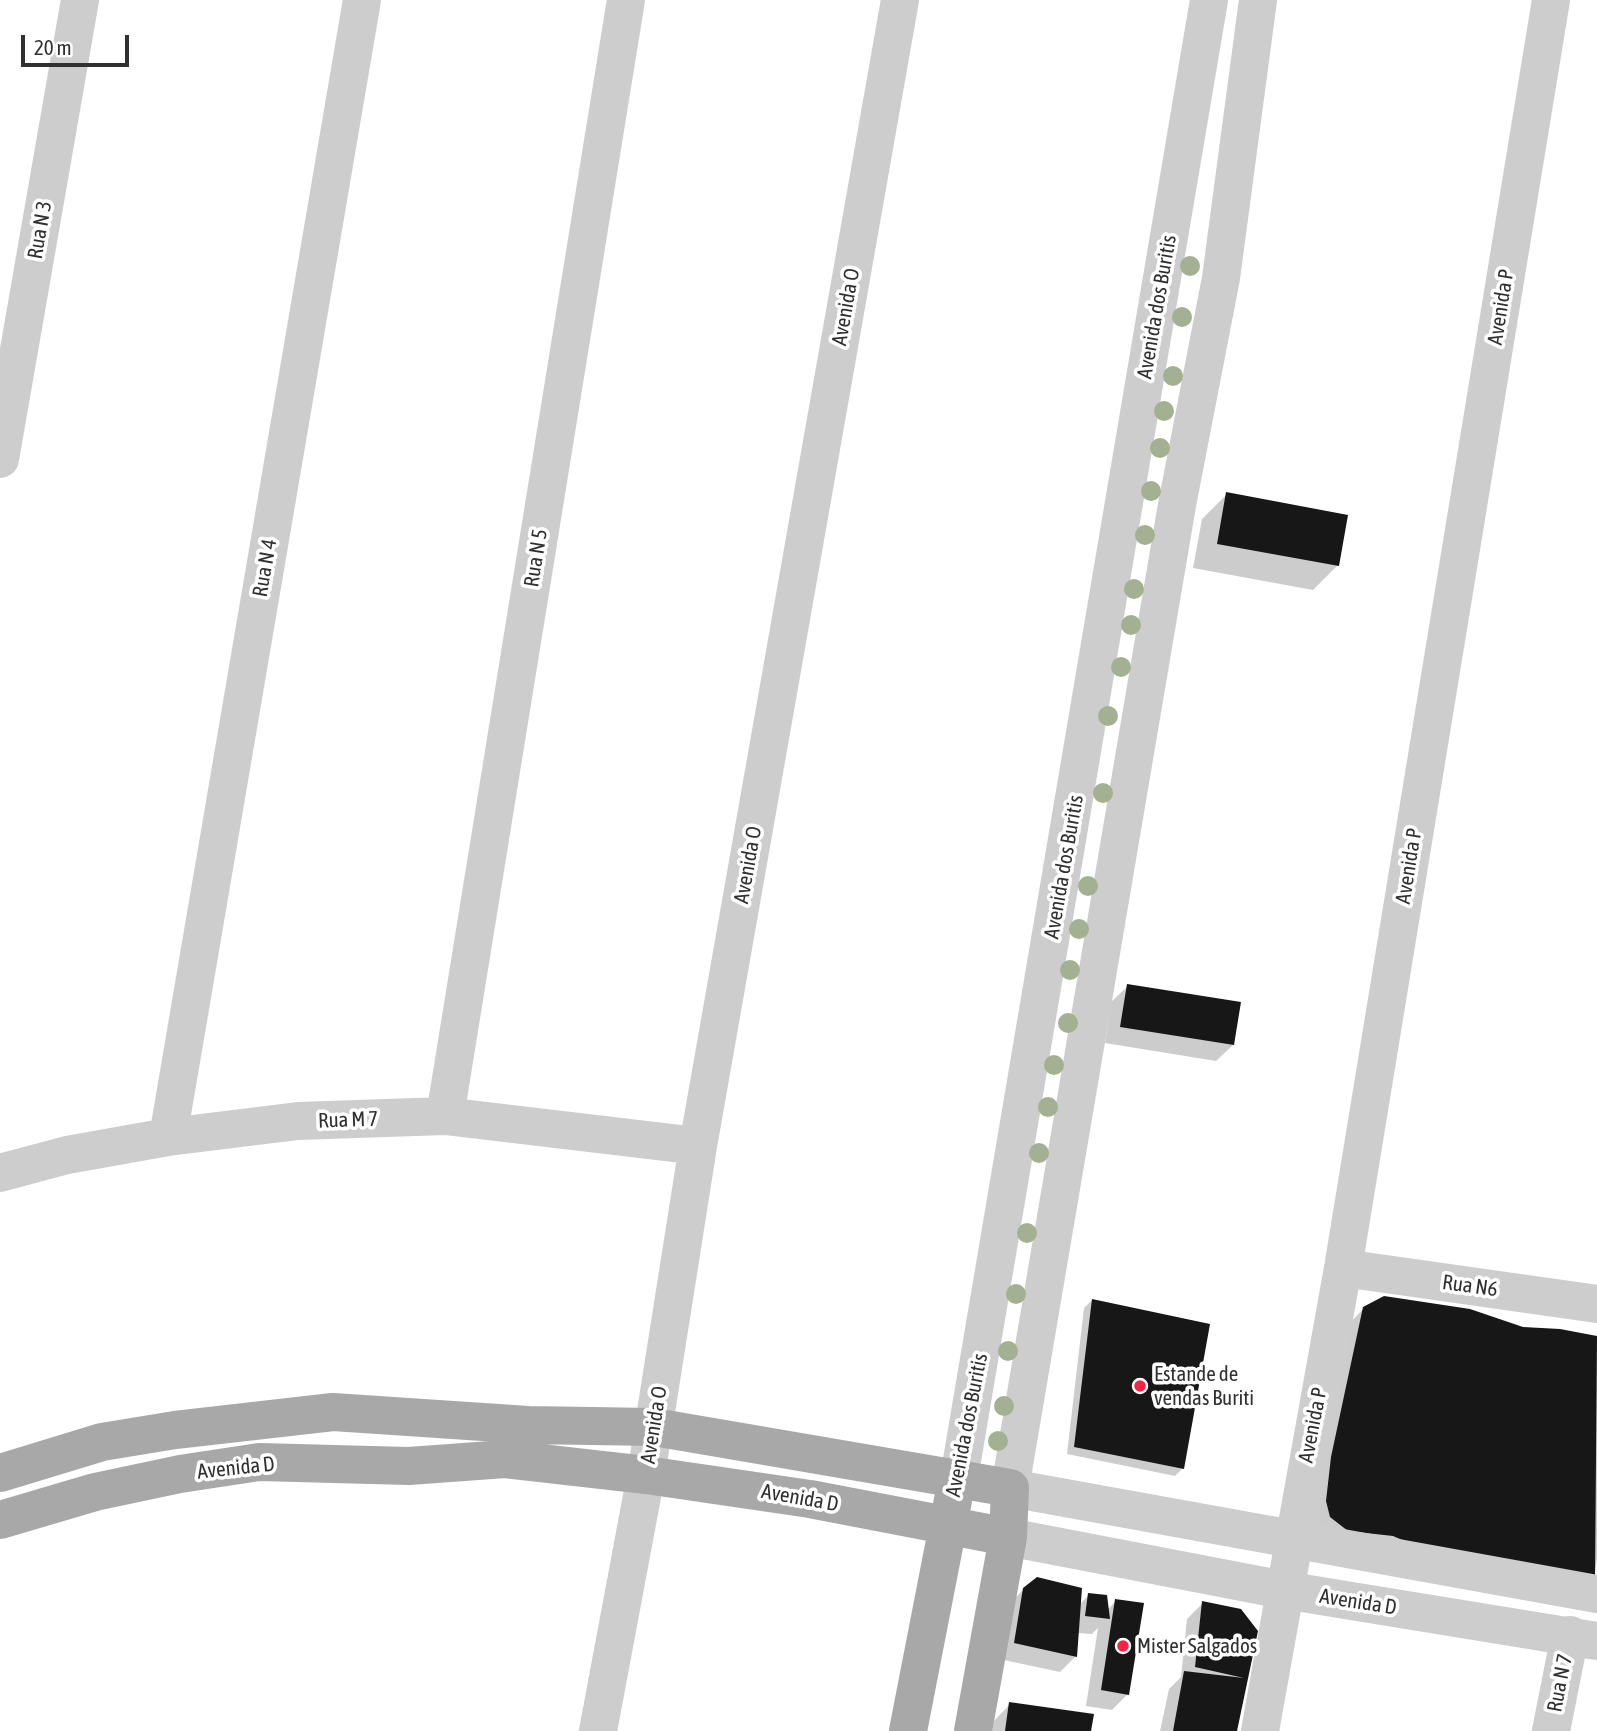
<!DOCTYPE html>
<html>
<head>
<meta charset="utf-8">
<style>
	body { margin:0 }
	#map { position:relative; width:1597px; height:1731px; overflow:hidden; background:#fff; font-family:"Asap Condensed",sans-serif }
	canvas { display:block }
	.scale { position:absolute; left:21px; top:35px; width:108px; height:32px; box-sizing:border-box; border:4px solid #303030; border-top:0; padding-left:9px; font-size:21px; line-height:24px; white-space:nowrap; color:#303030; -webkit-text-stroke:5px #fff; paint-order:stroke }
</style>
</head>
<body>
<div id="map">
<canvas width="1597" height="1731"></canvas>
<div class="scale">20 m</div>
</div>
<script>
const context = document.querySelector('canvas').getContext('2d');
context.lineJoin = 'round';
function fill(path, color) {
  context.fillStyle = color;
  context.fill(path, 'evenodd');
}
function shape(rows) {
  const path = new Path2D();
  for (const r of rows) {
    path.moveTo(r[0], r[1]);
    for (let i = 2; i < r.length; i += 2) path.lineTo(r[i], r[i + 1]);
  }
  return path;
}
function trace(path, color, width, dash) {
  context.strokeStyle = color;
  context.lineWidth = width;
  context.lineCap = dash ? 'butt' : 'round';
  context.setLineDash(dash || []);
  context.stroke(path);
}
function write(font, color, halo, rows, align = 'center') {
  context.font = font + ' "Asap Condensed",sans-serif';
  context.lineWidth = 7;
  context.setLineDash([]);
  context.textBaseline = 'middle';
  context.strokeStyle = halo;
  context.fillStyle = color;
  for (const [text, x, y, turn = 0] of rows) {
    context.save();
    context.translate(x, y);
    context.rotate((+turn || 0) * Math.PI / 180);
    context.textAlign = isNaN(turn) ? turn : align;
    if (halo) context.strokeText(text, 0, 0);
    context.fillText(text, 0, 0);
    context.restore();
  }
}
fill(shape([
	[1227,494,1338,565,1313,590,1193,568,1202,519],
	[1128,986,1233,1045,1216,1061,1105,1043,1111,1002],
	[1092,1300,1183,1468,1175,1476,1067,1454,1084,1308],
	[1364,1308,1597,1338,1597,1559,1593,1580,1314,1533,1348,1325],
	[1024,1589,1079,1605,1089,1595,1107,1610,1116,1601,1128,1694,1112,1710,1086,1706,1098,1628,1092,1634,1077,1633,1076,1656,1060,1672,999,1659,1007,1606],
	[1203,1603,1256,1631,1235,1731,1160,1731,1169,1689,1181,1677,1187,1619],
	[1010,1704,1089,1731,992,1731,994,1721]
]), '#0003');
fill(shape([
	[1226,492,1348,515,1339,566,1217,544],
	[1127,984,1241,1002,1234,1045,1120,1027],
	[1384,1296,1470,1309,1523,1327,1560,1329,1597,1336,1595,1581,1435,1554,1393,1536,1348,1531,1330,1517,1326,1501,1331,1457,1363,1307],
	[1092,1299,1210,1324,1184,1469,1074,1447],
	[1037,1577,1082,1588,1077,1657,1014,1643,1023,1588],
	[1088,1593,1107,1595,1110,1619,1085,1616],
	[1115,1599,1144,1603,1129,1695,1101,1690],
	[1202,1601,1241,1609,1258,1631,1237,1731,1173,1731,1184,1671,1244,1678,1195,1667],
	[1009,1702,1094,1714,1091,1731,1005,1731]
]), '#171717');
trace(shape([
	[1258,0,1221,278,1177,505,1010,1488,1597,1594],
	[0,459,80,0],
	[445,1116,626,0],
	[168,1137,362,0],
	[0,1173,67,1155,168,1137,298,1121,445,1116,698,1146],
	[1343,1268,1597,1304],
	[959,1478,1209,0],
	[1008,1537,1284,1590,1597,1641],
	[598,1731,646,1475,698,1146,900,0],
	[1260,1731,1343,1268,1551,0],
	[1551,1731,1570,1635]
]), '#cdcdcd', 38);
trace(shape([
	[0,1473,102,1442,175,1430,333,1412,528,1425,654,1427,1010,1488,1008,1537,973,1731],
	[0,1520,95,1492,180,1474,259,1462,409,1466,505,1459,646,1475,810,1499,1008,1537],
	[908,1731,953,1500]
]), '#a8a8a8', 38);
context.fillStyle = '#a3b192';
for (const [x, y] of [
	[1190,266],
	[1182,317],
	[1173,376],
	[1164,411],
	[1160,448],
	[1151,491],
	[1145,535],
	[1134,589],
	[1131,625],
	[1121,667],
	[1108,716],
	[1103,793],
	[1088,886],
	[1079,929],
	[1070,970],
	[1068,1023],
	[1054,1065],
	[1048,1107],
	[1039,1153],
	[1027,1233],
	[1016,1294],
	[1008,1351],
	[1004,1406],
	[998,1441]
]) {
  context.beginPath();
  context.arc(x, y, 10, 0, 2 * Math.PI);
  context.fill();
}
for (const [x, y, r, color] of [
	[1140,1386,7,"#f62345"],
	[1123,1646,7,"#f62345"]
]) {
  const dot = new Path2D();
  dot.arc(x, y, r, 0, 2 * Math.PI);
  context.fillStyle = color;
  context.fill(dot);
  trace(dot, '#fff', 2.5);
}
write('21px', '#303030', '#fff', [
	["Rua N 3",40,230,-80],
	["Avenida O",846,307,-80],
	["Avenida dos Buritis",1157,307,-80],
	["Avenida P",1501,307,-81],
	["Rua N 5",536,558,-81],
	["Rua N 4",265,568,-80],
	["Avenida O",748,865,-80],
	["Avenida P",1409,866,-81],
	["Avenida dos Buritis",1064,867,-80],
	["Rua M 7",348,1120,-2],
	["Rua N6",1470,1286,8],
	["Avenida O",654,1425,-81],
	["Avenida dos Buritis",967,1425,-79],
	["Avenida P",1313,1425,-79],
	["Avenida D",236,1468,-6],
	["Avenida D",800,1498,10],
	["Avenida D",1358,1602,9],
	["Rua N 7",1560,1683,-79]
]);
write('21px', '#303030', '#fff', [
	["Estande de",1154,1374],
	["vendas Buriti",1154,1398],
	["Mister Salgados",1137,1646]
], 'left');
</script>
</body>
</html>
